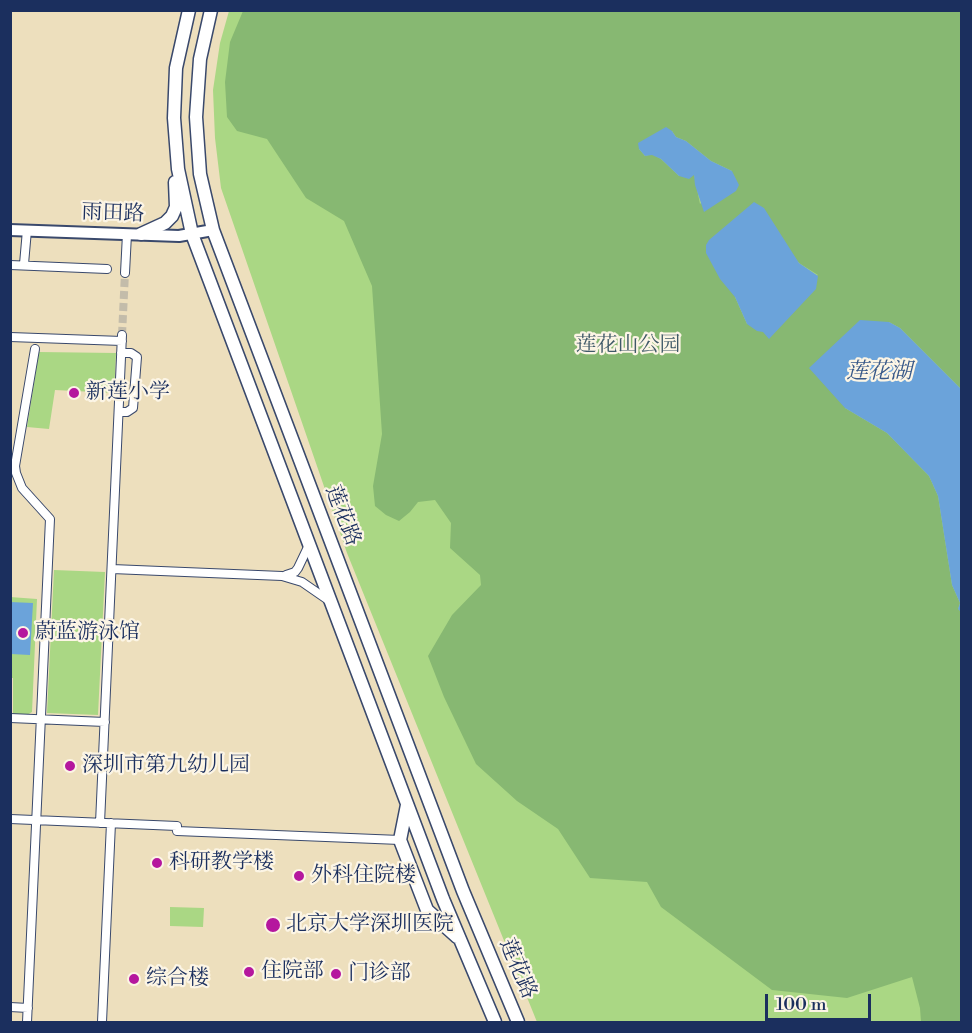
<!DOCTYPE html>
<html>
<head>
<meta charset="utf-8">
<style>
	body { margin:0 }
	#map { position:relative; width:972px; height:1033px; overflow:hidden; background:#eddfbd; font-family:"Libre Bodoni",serif }
	canvas { display:block }
	.frame { position:absolute; inset:0; border:12px solid #1b2f5e; pointer-events:none }
	.scale { position:absolute; left:765px; top:994px; width:106px; height:27px; box-sizing:border-box; border:3px solid #1b2f5e; border-top:0; padding-left:8px; font-size:18px; line-height:21px; white-space:nowrap; color:#1b2f5e; -webkit-text-stroke:4px #fcf5e5; paint-order:stroke }
</style>
</head>
<body>
<div id="map">
<canvas width="972" height="1033"></canvas>
<div class="frame"></div>
<div class="scale">100 m</div>
</div>
<script>
const context = document.querySelector('canvas').getContext('2d');
context.lineJoin = 'round';
function fill(path, color) {
  context.fillStyle = color;
  context.fill(path, 'evenodd');
}
function shape(rows) {
  const path = new Path2D();
  for (const r of rows) {
    path.moveTo(r[0], r[1]);
    for (let i = 2; i < r.length; i += 2) path.lineTo(r[i], r[i + 1]);
  }
  return path;
}
function trace(path, color, width, dash) {
  context.strokeStyle = color;
  context.lineWidth = width;
  context.lineCap = dash ? 'butt' : 'round';
  context.setLineDash(dash || []);
  context.stroke(path);
}
function write(font, color, halo, rows, align = 'center') {
  context.font = font + ' "Libre Bodoni","Noto Serif SC",serif';
  context.lineWidth = 4.5;
  context.setLineDash([]);
  context.textBaseline = 'middle';
  context.strokeStyle = halo;
  context.fillStyle = color;
  for (const [text, x, y, turn = 0] of rows) {
    context.save();
    context.translate(x, y);
    context.rotate((+turn || 0) * Math.PI / 180);
    context.textAlign = isNaN(turn) ? turn : align;
    if (halo) context.strokeText(text, 0, 0);
    context.fillText(text, 0, 0);
    context.restore();
  }
}
fill(shape([
	[229,11,961,11,961,1022,537,1022,347,553,221,188,215,138,213,90,220,43],
	[39,352,116,353,114,393,55,390,49,429,27,427],
	[54,570,105,572,98,715,47,713],
	[10,597,37,599,32,712,27,715,13,714,13,678,10,678],
	[170,907,204,908,203,927,170,926]
]), '#aad784');
fill(shape([
	[243,11,961,11,961,389,900,328,889,322,845,408,887,433,929,476,938,496,952,585,960,603,958,609,962,612,961,1022,921,1022,920,1008,912,977,847,998,772,990,661,907,647,882,590,878,558,829,517,801,476,764,444,697,428,656,452,615,481,585,480,575,450,548,451,523,435,500,418,502,410,512,399,521,386,515,375,506,373,486,382,434,372,286,344,221,306,198,267,139,237,131,227,117,225,82,230,42],
	[672,131,676,137,686,141,711,161,732,171,700,204,694,174,679,176,661,159,652,154,645,156,639,149],
	[793,256,799,263,818,275,747,324,735,297]
]), '#87b872');
fill(shape([
	[666,127,672,131,676,137,686,141,711,161,732,171,739,185,736,191,704,212,695,185,694,175,689,179,679,176,661,159,652,155,645,156,639,149,638,143],
	[754,202,764,208,799,263,818,276,816,289,769,339,763,332,757,331,747,324,735,297,720,279,706,253,706,245,709,240],
	[860,320,889,322,900,328,961,389,961,612,958,609,960,603,952,585,938,496,929,476,887,433,845,408,809,368],
	[10,602,33,603,30,655,11,654]
]), '#6ba3da');
trace(shape([
	[122,335,125,273]
]), '#c3bcaa', 8, [8, 4]);
const minor = shape([
	[24,264,27,230],
	[10,265,107,269],
	[125,273,127,234],
	[10,337,122,341],
	[119,412,127,412,133,408,137,357,131,353,121,353],
	[112,569,282,576,302,582,328,600],
	[286,575,295,572,298,568,309,545],
	[10,718,105,722],
	[10,819,177,826,177,831,400,840],
	[100,823,122,335],
	[10,1007,28,1008],
	[27,1022,50,519,22,488,16,473,15,466,35,349],
	[102,1022,111,823]
]);
const tertiary = shape([
	[10,230,179,236,213,230]
]);
const primary = shape([
	[189,10,176,68,174,118,178,169,192,234,443,899,495,1022],
	[211,10,200,59,196,117,200,174,213,230,463,891,518,1022],
	[141,234,165,223,172,216,176,207,175,182],
	[407,805,400,840,427,910,457,937]
]);
trace(minor, '#3a496c', 10);
trace(tertiary, '#3a496c', 14);
trace(primary, '#3a496c', 15);
trace(minor, '#fff', 8);
trace(tertiary, '#fff', 10);
trace(primary, '#fff', 12);
for (const [x, y, r, color] of [
	[74,393,6,"#b5179e"],
	[23,633,6,"#b5179e"],
	[70,766,6,"#b5179e"],
	[157,863,6,"#b5179e"],
	[299,876,6,"#b5179e"],
	[273,925,8,"#b5179e"],
	[249,972,6,"#b5179e"],
	[336,974,6,"#b5179e"],
	[134,979,6,"#b5179e"]
]) {
  const dot = new Path2D();
  dot.arc(x, y, r, 0, 2 * Math.PI);
  context.fillStyle = color;
  context.fill(dot);
  trace(dot, '#fcf5e5', 2);
}
write('21px', '#1b2f5e', '#fcf5e5', [
	["雨田路",113,214,2],
	["莲花路",342,516,69],
	["莲花路",517,969,67]
]);
write('21px', '#3f5968', '#fcf5e5', [
	["莲花山公园",628,346]
]);
write('21px', '#1b2f5e', '#fcf5e5', [
	["新莲小学",86,393],
	["蔚蓝游泳馆",35,633],
	["深圳市第九幼儿园",82,766],
	["科研教学楼",169,863],
	["外科住院楼",311,876],
	["北京大学深圳医院",286,925],
	["住院部",261,972],
	["门诊部",348,974],
	["综合楼",146,979]
], 'left');
write('italic 22px', '#375889', '#fcf5e5', [
	["莲花湖",879,373]
]);
</script>
</body>
</html>
